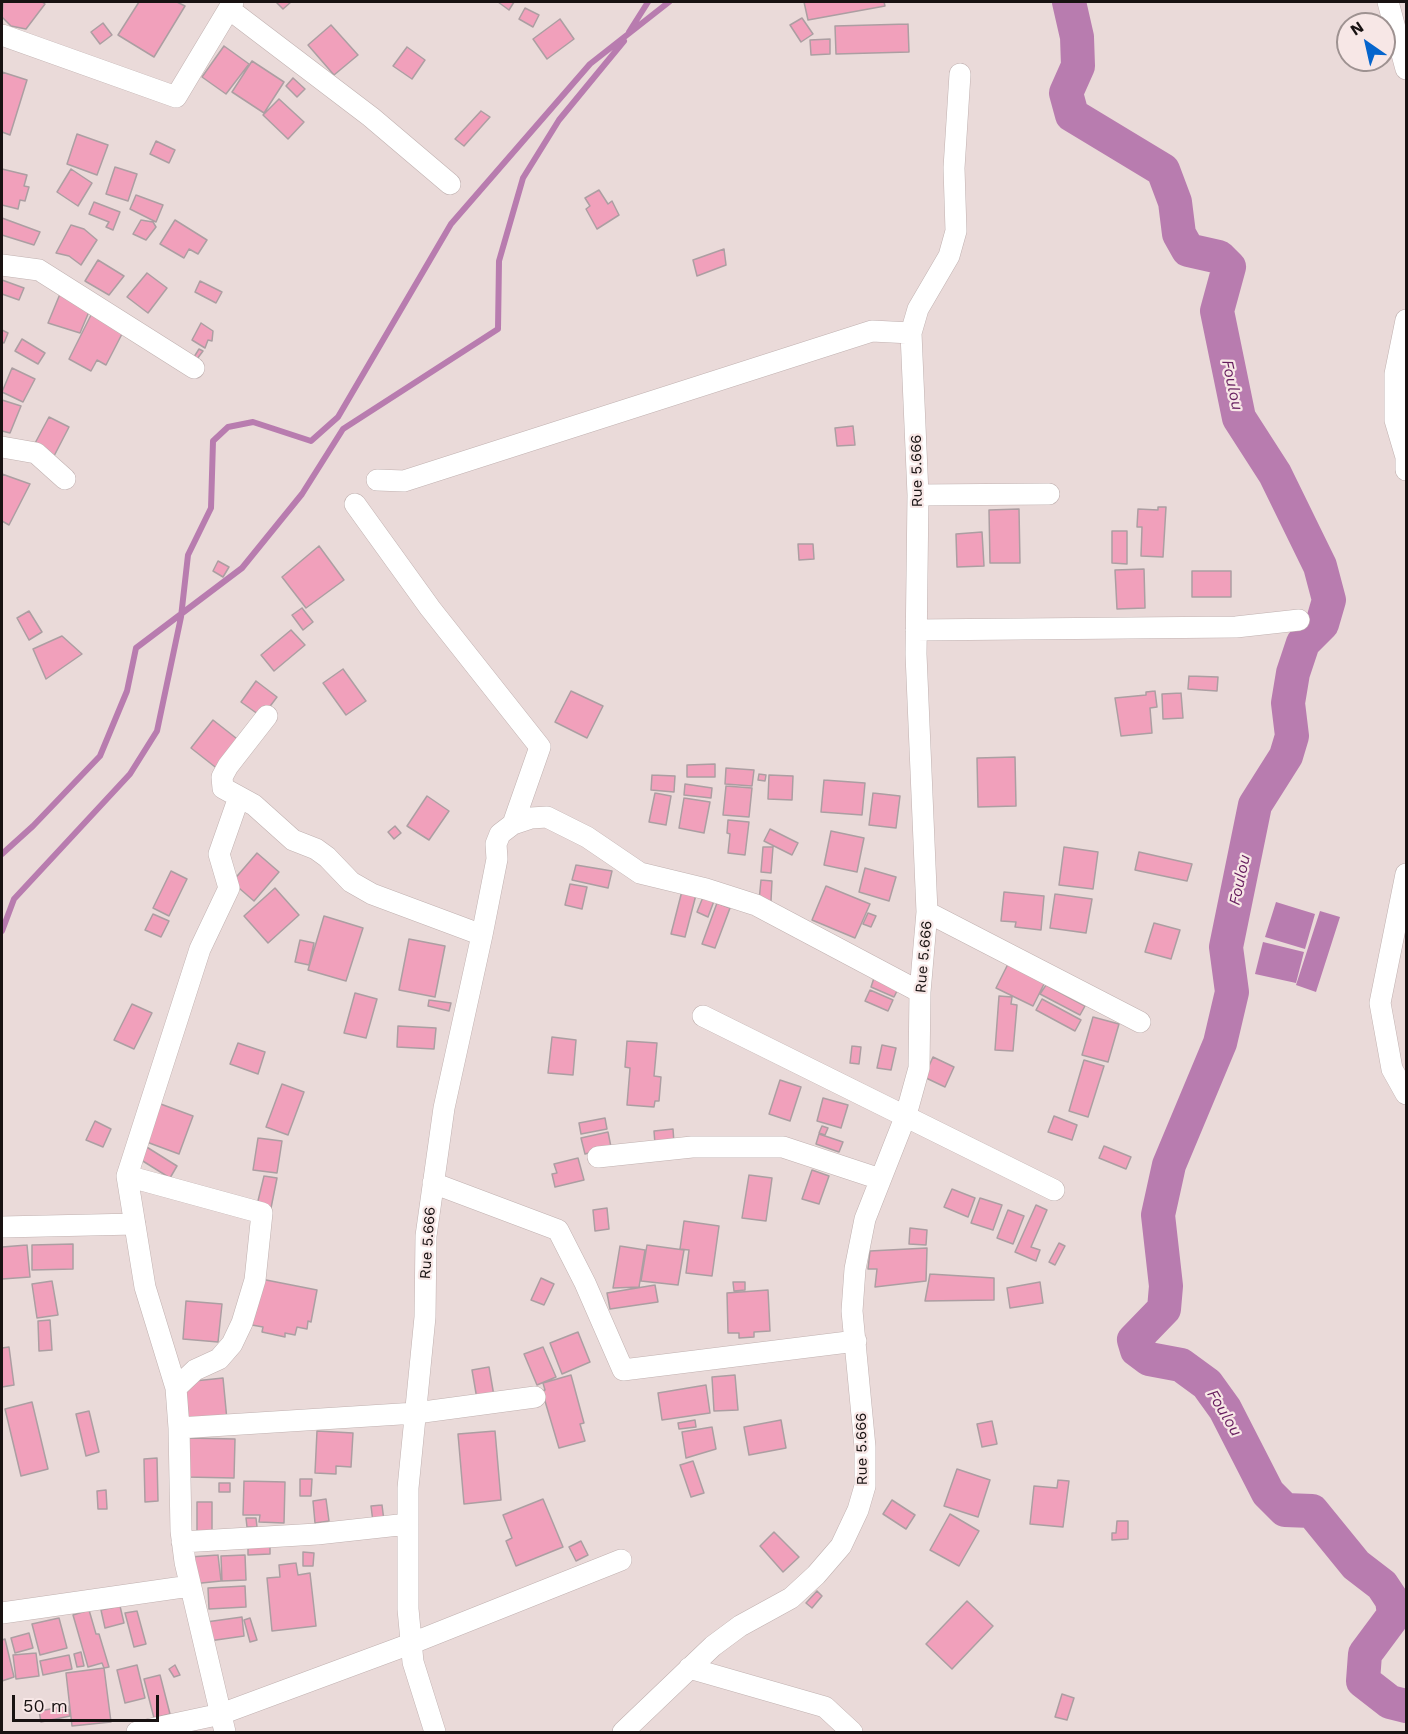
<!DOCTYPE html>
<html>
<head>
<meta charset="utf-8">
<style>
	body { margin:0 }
	#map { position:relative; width:1408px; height:1734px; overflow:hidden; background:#eadad9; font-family:"Work Sans",sans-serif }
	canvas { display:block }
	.frame { position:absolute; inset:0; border:3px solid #181212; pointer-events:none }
	.north { position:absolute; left:1336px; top:12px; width:60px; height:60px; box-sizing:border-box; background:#f7e7e6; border:2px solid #9e9291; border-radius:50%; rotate:326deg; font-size:16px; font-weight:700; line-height:24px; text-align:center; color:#181212 }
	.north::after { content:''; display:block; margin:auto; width:21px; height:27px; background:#0565cd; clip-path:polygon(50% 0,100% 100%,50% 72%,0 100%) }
	.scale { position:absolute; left:12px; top:1695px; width:147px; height:27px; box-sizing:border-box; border:3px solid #181212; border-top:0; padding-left:8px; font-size:18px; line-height:21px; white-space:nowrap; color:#181212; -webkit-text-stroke:4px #f7e7e6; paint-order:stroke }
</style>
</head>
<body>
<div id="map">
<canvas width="1408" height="1734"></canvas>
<div class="frame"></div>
<div class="north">N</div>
<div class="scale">50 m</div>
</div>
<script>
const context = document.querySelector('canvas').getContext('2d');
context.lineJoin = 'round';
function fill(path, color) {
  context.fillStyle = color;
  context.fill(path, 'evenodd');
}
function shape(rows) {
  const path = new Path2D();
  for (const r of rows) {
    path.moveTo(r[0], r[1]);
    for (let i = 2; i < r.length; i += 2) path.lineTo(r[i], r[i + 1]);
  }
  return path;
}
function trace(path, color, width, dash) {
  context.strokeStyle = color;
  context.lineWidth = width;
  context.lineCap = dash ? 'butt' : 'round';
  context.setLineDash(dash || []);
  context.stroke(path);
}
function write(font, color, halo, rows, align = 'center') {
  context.font = font + ' "Work Sans",sans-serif';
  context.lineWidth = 4.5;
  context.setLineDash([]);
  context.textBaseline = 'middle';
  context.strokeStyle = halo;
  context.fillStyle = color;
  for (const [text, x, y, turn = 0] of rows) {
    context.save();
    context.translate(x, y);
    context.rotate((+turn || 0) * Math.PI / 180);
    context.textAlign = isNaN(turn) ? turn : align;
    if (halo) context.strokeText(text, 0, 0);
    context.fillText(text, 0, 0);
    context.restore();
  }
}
fill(shape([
	[1276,902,1315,914,1305,949,1265,937],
	[1320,911,1340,917,1316,992,1296,985],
	[1263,942,1304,952,1296,983,1255,974]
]), '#b87caf');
trace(shape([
	[629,32,648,2],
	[2,854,33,826,100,756,127,691,136,648,242,568,302,494,343,429,498,329,499,261,523,178,559,120,624,41],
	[2,931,14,899,130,774,157,731,181,617,188,555,211,508,213,441,228,427,253,422,311,441,338,417,451,224,590,64,669,2]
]), '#b87caf', 6);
trace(shape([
	[1069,2,1077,37,1078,66,1066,93,1072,115,1163,170,1175,202,1179,234,1188,250,1219,257,1229,267,1217,311,1239,418,1275,474,1320,566,1329,600,1322,624,1303,643,1293,673,1288,703,1292,736,1286,756,1255,805,1226,947,1232,992,1220,1043,1169,1165,1158,1215,1166,1286,1164,1309,1134,1340,1137,1350,1149,1359,1181,1365,1207,1384,1225,1409,1268,1493,1285,1510,1312,1511,1356,1565,1382,1585,1392,1600,1394,1615,1365,1654,1363,1681,1390,1702,1406,1706]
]), '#b87caf', 34);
const building = shape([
	[3,2,42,2,45,4,26,29,11,26,2,17,3,2],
	[139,2,177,2,185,6,154,57,118,35,139,2],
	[276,2,291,2,283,9,276,2],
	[498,2,514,2,509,10,498,2],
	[804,2,884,2,885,6,808,20,804,2],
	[525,8,539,15,533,27,519,19,525,8],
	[802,18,813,34,801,42,790,25,802,18],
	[560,19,574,39,547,59,533,39,560,19],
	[103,23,112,35,100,44,91,32,103,23],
	[908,24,909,52,836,54,835,26,908,24],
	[331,25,358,55,334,75,308,45,331,25],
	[830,39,830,54,811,55,810,40,830,39],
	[224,46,249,64,226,94,202,77,224,46],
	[407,47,425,60,412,79,393,66,407,47],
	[252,61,284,82,264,113,232,92,252,61],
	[2,72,27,80,10,135,2,132,2,72],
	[293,78,305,89,297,97,286,86,293,78],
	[279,99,304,122,288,139,263,115,279,99],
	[481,111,490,117,464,146,455,139,481,111],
	[77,134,108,145,97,175,67,164,77,134],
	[156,141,175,150,169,163,150,154,156,141],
	[115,167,137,174,128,201,106,194,115,167],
	[2,169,27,175,24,186,29,187,25,201,20,200,18,209,2,205,2,169],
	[71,169,92,183,78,206,57,192,71,169],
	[599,190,608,204,612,201,619,215,597,229,586,209,590,206,585,198,599,190],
	[136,195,163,205,156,222,130,209,136,195],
	[94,202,120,212,113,230,106,227,109,222,89,214,94,202],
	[2,218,40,232,34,245,2,235,2,218],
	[141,220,153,222,156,227,146,240,133,234,141,220],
	[175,220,207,240,198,254,189,249,184,258,160,244,175,220],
	[71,225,84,229,97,240,81,265,69,256,56,253,71,225],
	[724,249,726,265,697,276,693,260,724,249],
	[98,260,124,276,109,295,85,281,98,260],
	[147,273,167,288,148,313,127,297,147,273],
	[2,280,24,288,19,300,2,294,2,280],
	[200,281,222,292,216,303,195,292,200,281],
	[60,294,91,307,80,333,48,323,60,294],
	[93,311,122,334,106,365,97,360,91,371,69,359,93,311],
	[201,323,213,331,212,341,208,340,205,348,192,340,201,323],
	[2,330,8,333,4,343,2,342,2,330],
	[22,339,45,353,38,364,15,351,22,339],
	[199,349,203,351,197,359,194,357,199,349],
	[12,368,35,379,23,402,2,392,12,368],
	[2,400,21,406,10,433,2,431,2,400],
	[49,417,69,427,53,458,33,447,49,417],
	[853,426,855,445,837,446,835,428,853,426],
	[2,474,30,484,9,525,2,521,2,474],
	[1158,507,1166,507,1163,557,1141,556,1142,527,1137,527,1138,509,1158,510,1158,507],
	[1019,509,1020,563,990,563,989,510,1019,509],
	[1112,531,1127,531,1127,564,1112,563,1112,531],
	[982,532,984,566,957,567,956,534,982,532],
	[798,544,813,544,814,559,799,560,798,544],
	[319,546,344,580,306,608,282,577,319,546],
	[218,561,229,567,223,577,213,571,218,561],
	[1144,569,1145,608,1117,609,1115,570,1144,569],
	[1192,571,1231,571,1231,597,1192,597,1192,571],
	[302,608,313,622,303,630,292,615,302,608],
	[29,611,42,632,29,640,17,618,29,611],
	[291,630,305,645,274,671,261,655,291,630],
	[62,636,82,654,46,679,33,649,62,636],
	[343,669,366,701,346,715,323,683,343,669],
	[1189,676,1218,677,1217,691,1188,689,1189,676],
	[256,681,277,697,262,717,241,702,256,681],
	[571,691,603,706,587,738,555,722,571,691],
	[1155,691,1157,707,1150,708,1152,733,1121,736,1115,698,1146,695,1146,692,1155,691],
	[1181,693,1183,718,1163,719,1162,694,1181,693],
	[213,720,241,742,219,770,191,748,213,720],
	[1015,757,1016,806,978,807,977,758,1015,757],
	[715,764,715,777,687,777,687,765,715,764],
	[726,768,754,770,752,786,725,784,726,768],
	[759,774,766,775,765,781,758,780,759,774],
	[652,775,675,776,674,792,651,790,652,775],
	[769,775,793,776,792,800,768,799,769,775],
	[824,780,865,783,862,815,821,812,824,780],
	[685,784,712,788,711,798,684,795,685,784],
	[726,786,752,788,749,817,723,815,726,786],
	[655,793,671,796,666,825,649,822,655,793],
	[873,793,900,796,896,828,869,825,873,793],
	[427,796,449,811,429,840,407,826,427,796],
	[684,798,710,802,704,833,679,828,684,798],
	[728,820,749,822,745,855,728,853,730,834,727,833,728,820],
	[395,826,401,833,394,839,388,832,395,826],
	[770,829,798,843,792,855,764,841,770,829],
	[831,831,864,838,857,872,824,865,831,831],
	[763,847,773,847,771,873,761,872,763,847],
	[1064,847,1098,852,1093,889,1059,885,1064,847],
	[1139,852,1192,864,1187,881,1135,870,1139,852],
	[257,853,279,872,254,901,232,882,257,853],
	[576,865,612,871,608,888,572,880,576,865],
	[865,868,896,877,889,901,859,892,865,868],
	[171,871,187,879,169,916,153,908,171,871],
	[761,880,772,881,771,901,759,901,761,880],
	[570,884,587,887,582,909,565,905,570,884],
	[826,886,870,904,855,938,812,920,826,886],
	[683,887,697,891,685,937,671,934,683,887],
	[275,888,299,915,268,943,244,916,275,888],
	[1004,892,1044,896,1041,930,1015,927,1016,922,1001,921,1004,892],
	[1055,894,1092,899,1086,933,1050,928,1055,894],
	[703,897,714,901,708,917,697,912,703,897],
	[717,903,730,908,715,948,702,944,717,903],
	[868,913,876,916,871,927,863,924,868,913],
	[153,914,169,921,161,937,145,930,153,914],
	[324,916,363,928,346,981,308,970,324,916],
	[1154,923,1180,930,1171,959,1145,952,1154,923],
	[409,939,445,946,435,997,399,990,409,939],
	[300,940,314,943,309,965,295,962,300,940],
	[1008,964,1045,982,1033,1006,996,988,1008,964],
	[874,978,898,989,894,997,871,987,874,978],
	[1046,985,1085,1006,1080,1015,1040,994,1046,985],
	[870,990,893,1000,888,1011,865,1001,870,990],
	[355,993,377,999,366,1038,344,1033,355,993],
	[999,996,1012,997,1011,1004,1017,1005,1013,1051,995,1050,999,996],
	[1042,999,1081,1020,1075,1031,1036,1010,1042,999],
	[429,1000,451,1003,449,1011,428,1006,429,1000],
	[132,1004,152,1013,134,1049,114,1040,132,1004],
	[1093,1017,1119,1024,1108,1062,1082,1055,1093,1017],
	[398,1026,436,1028,434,1049,397,1047,398,1026],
	[552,1037,576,1040,573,1075,548,1073,552,1037],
	[627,1041,657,1043,654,1076,661,1077,659,1101,655,1101,654,1107,627,1105,630,1068,625,1067,627,1041],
	[238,1043,265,1052,258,1074,230,1064,238,1043],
	[882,1045,896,1048,891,1070,877,1068,882,1045],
	[852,1046,861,1047,859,1064,850,1063,852,1046],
	[933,1057,954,1067,945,1087,924,1077,933,1057],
	[1084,1060,1104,1066,1088,1117,1069,1111,1084,1060],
	[780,1080,801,1087,790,1121,769,1114,780,1080],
	[282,1084,304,1092,288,1135,266,1127,282,1084],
	[823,1098,848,1105,841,1128,817,1121,823,1098],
	[158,1103,193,1116,179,1154,144,1141,158,1103],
	[1054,1116,1077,1125,1072,1140,1048,1132,1054,1116],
	[605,1118,607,1129,581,1134,579,1123,605,1118],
	[95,1121,111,1129,103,1147,86,1140,95,1121],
	[822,1126,828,1128,825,1135,819,1133,822,1126],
	[673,1129,674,1143,655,1144,654,1131,673,1129],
	[608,1132,611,1147,585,1154,581,1138,608,1132],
	[819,1134,843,1142,839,1152,816,1144,819,1134],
	[258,1138,282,1141,277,1173,253,1170,258,1138],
	[145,1146,177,1166,170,1178,138,1158,145,1146],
	[1104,1146,1131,1157,1126,1169,1099,1158,1104,1146],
	[578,1158,584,1180,555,1187,552,1174,557,1173,554,1164,578,1158],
	[812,1170,829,1176,819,1204,802,1199,812,1170],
	[749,1175,772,1178,766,1221,742,1218,749,1175],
	[264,1176,277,1178,271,1208,257,1205,264,1176],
	[952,1189,975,1198,968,1217,944,1207,952,1189],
	[980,1198,1002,1205,993,1230,971,1223,980,1198],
	[1036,1205,1047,1210,1031,1247,1040,1250,1036,1261,1015,1252,1036,1205],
	[607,1208,609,1229,595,1231,593,1210,607,1208],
	[1008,1210,1024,1216,1013,1244,997,1238,1008,1210],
	[684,1221,719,1226,712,1276,686,1273,689,1250,680,1249,684,1221],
	[910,1228,927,1230,926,1245,909,1244,910,1228],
	[1059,1243,1065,1246,1055,1265,1049,1262,1059,1243],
	[73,1244,73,1269,32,1270,32,1245,73,1244],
	[27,1245,30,1277,2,1279,2,1247,27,1245],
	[647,1245,684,1250,678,1285,641,1281,647,1245],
	[620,1246,645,1250,639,1287,613,1288,620,1246],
	[927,1248,926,1281,875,1287,877,1269,868,1269,870,1251,927,1248],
	[930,1274,994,1278,994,1300,925,1301,930,1274],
	[541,1278,554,1284,544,1305,531,1300,541,1278],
	[261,1279,317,1290,311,1322,308,1321,307,1329,297,1327,295,1335,285,1333,285,1337,262,1332,263,1327,252,1325,261,1279],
	[52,1281,58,1315,37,1318,32,1284,52,1281],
	[733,1282,745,1282,745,1290,734,1291,733,1282],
	[1040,1282,1043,1303,1010,1308,1007,1288,1040,1282],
	[655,1285,658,1302,610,1309,607,1293,655,1285],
	[768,1290,770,1331,754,1332,754,1337,739,1338,739,1333,728,1333,727,1293,768,1290],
	[186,1301,222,1304,218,1342,183,1339,186,1301],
	[50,1320,52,1350,39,1351,38,1321,50,1320],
	[578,1332,590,1362,562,1374,550,1343,578,1332],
	[9,1347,14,1385,2,1387,2,1348,9,1347],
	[543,1347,556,1377,537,1385,524,1354,543,1347],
	[489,1367,494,1396,477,1399,472,1370,489,1367],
	[571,1375,584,1423,580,1424,585,1441,559,1448,542,1391,545,1390,543,1383,571,1375],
	[735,1375,738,1410,714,1411,712,1377,735,1375],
	[223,1378,227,1420,189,1424,185,1382,223,1378],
	[706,1385,710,1413,662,1420,658,1393,706,1385],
	[32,1402,48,1469,21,1476,5,1409,32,1402],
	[89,1411,99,1452,86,1456,76,1414,89,1411],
	[695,1420,696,1427,679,1429,678,1423,695,1420],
	[781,1420,786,1448,749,1455,744,1427,781,1420],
	[992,1421,997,1444,982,1447,977,1424,992,1421],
	[712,1427,716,1449,686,1458,682,1432,712,1427],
	[317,1431,353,1433,351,1467,336,1466,336,1474,315,1473,317,1431],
	[495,1431,501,1500,464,1504,458,1434,495,1431],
	[188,1438,235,1439,234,1478,186,1477,188,1438],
	[157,1458,158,1501,145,1502,144,1459,157,1458],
	[693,1461,704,1493,691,1497,680,1465,693,1461],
	[957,1469,990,1480,978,1517,944,1506,957,1469],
	[300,1479,312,1479,311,1496,300,1496,300,1479],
	[1058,1480,1069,1481,1063,1527,1030,1524,1034,1486,1057,1488,1058,1480],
	[244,1481,285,1482,284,1523,259,1522,260,1515,243,1515,244,1481],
	[219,1483,230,1483,230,1492,219,1492,219,1483],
	[106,1490,107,1509,98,1509,97,1491,106,1490],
	[326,1499,329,1521,315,1523,313,1501,326,1499],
	[543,1499,563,1547,516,1566,506,1541,512,1538,503,1515,543,1499],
	[892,1500,915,1515,906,1529,883,1514,892,1500],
	[197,1502,212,1502,212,1531,197,1532,197,1502],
	[382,1505,384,1521,373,1522,371,1506,382,1505],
	[950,1514,979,1531,959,1566,930,1550,950,1514],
	[246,1518,256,1518,257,1527,247,1527,246,1518],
	[1117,1521,1128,1521,1128,1539,1112,1540,1112,1533,1116,1533,1117,1521],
	[774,1532,799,1557,783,1572,760,1546,774,1532],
	[581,1541,588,1555,576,1561,569,1547,581,1541],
	[270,1543,270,1554,248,1555,248,1544,270,1543],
	[303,1552,314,1553,313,1566,303,1566,303,1552],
	[218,1555,221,1581,192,1584,190,1557,218,1555],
	[245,1555,246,1580,222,1581,221,1556,245,1555],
	[296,1563,298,1575,310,1573,316,1626,272,1631,267,1578,280,1577,279,1565,296,1563],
	[245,1586,246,1607,209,1609,208,1588,245,1586],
	[817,1591,822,1596,812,1608,806,1603,817,1591],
	[967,1601,993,1626,952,1669,926,1644,967,1601],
	[120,1606,124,1623,105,1628,101,1610,120,1606],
	[89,1610,96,1634,99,1634,109,1667,104,1668,102,1663,88,1667,73,1615,89,1610],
	[137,1611,146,1644,134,1647,125,1613,137,1611],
	[242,1617,244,1636,209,1641,206,1622,242,1617],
	[59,1618,67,1648,40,1655,32,1624,59,1618],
	[250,1618,257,1640,250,1642,244,1620,250,1618],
	[29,1633,33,1648,15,1653,11,1638,29,1633],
	[5,1639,14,1677,2,1681,2,1640,5,1639],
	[81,1652,84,1666,77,1667,74,1654,81,1652],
	[36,1653,39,1676,16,1679,13,1655,36,1653],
	[69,1655,72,1669,43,1675,40,1661,69,1655],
	[137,1665,145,1698,125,1703,117,1670,137,1665],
	[175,1665,180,1675,174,1677,169,1669,175,1665],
	[104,1668,111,1722,72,1726,66,1673,104,1668],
	[160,1675,170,1714,154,1718,144,1679,160,1675],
	[1062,1694,1074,1698,1067,1720,1055,1717,1062,1694],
	[68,1706,70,1716,41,1722,39,1711,68,1706]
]);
fill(building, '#f1a0bb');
trace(building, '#ac9ea2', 1.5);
const minor = shape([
	[1388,2,1406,69],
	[229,9,371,117,450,184],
	[2,35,176,97,233,2],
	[2,265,39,270,194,368],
	[1406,320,1395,374,1395,420,1406,457,1406,470],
	[2,447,36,453,65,479],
	[377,480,404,481,872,331,911,333],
	[918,495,1049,494],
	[355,504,430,608,540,747,513,824],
	[916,630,1236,627,1299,620],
	[267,716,228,766,222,777,223,788,254,805,293,840,316,849,327,857,351,882,372,894,482,935],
	[1406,874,1380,1003,1392,1069,1406,1094],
	[927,912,1140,1022],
	[703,1016,1054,1190],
	[598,1157,692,1147,783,1147,880,1179],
	[127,1176,262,1213,255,1280,242,1323,232,1344,219,1359,195,1370,176,1388],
	[433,1183,558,1230,585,1283,623,1370,856,1341],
	[2,1227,135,1224],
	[179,1428,416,1413,535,1397],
	[182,1542,317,1534,408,1524],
	[2,1613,190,1586],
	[689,1668,825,1707,852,1732],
	[137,1732,221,1714,410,1644,621,1560],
	[225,1732,185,1562,181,1531,179,1428,176,1388,145,1287,127,1176,200,949,229,888,219,854,239,797],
	[435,1732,413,1662,408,1609,408,1488,425,1317,426,1236,444,1108,482,935,497,859,496,844,500,834,513,824,531,818,547,817,587,837,640,873,706,889,756,905,920,992],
	[623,1732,713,1646,740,1626,791,1598,816,1575,841,1546,858,1510,865,1486,865,1447,852,1311,855,1269,865,1219,906,1115,919,1068,920,992,927,912,916,654,918,495,911,333,918,309,949,256,956,231,954,168,960,74]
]);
trace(minor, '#c0b1b0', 22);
trace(minor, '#fff', 21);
write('15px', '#181212', '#f7e7e6', [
	["Rue 5.666",917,471,-91],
	["Rue 5.666",924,957,-85],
	["Rue 5.666",428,1243,-86],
	["Rue 5.666",862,1449,-91]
]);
write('italic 16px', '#661d5e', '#f7e7e6', [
	["Foulou",1232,385,78],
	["Foulou",1240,880,-78],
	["Foulou",1224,1413,59]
]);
</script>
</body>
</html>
